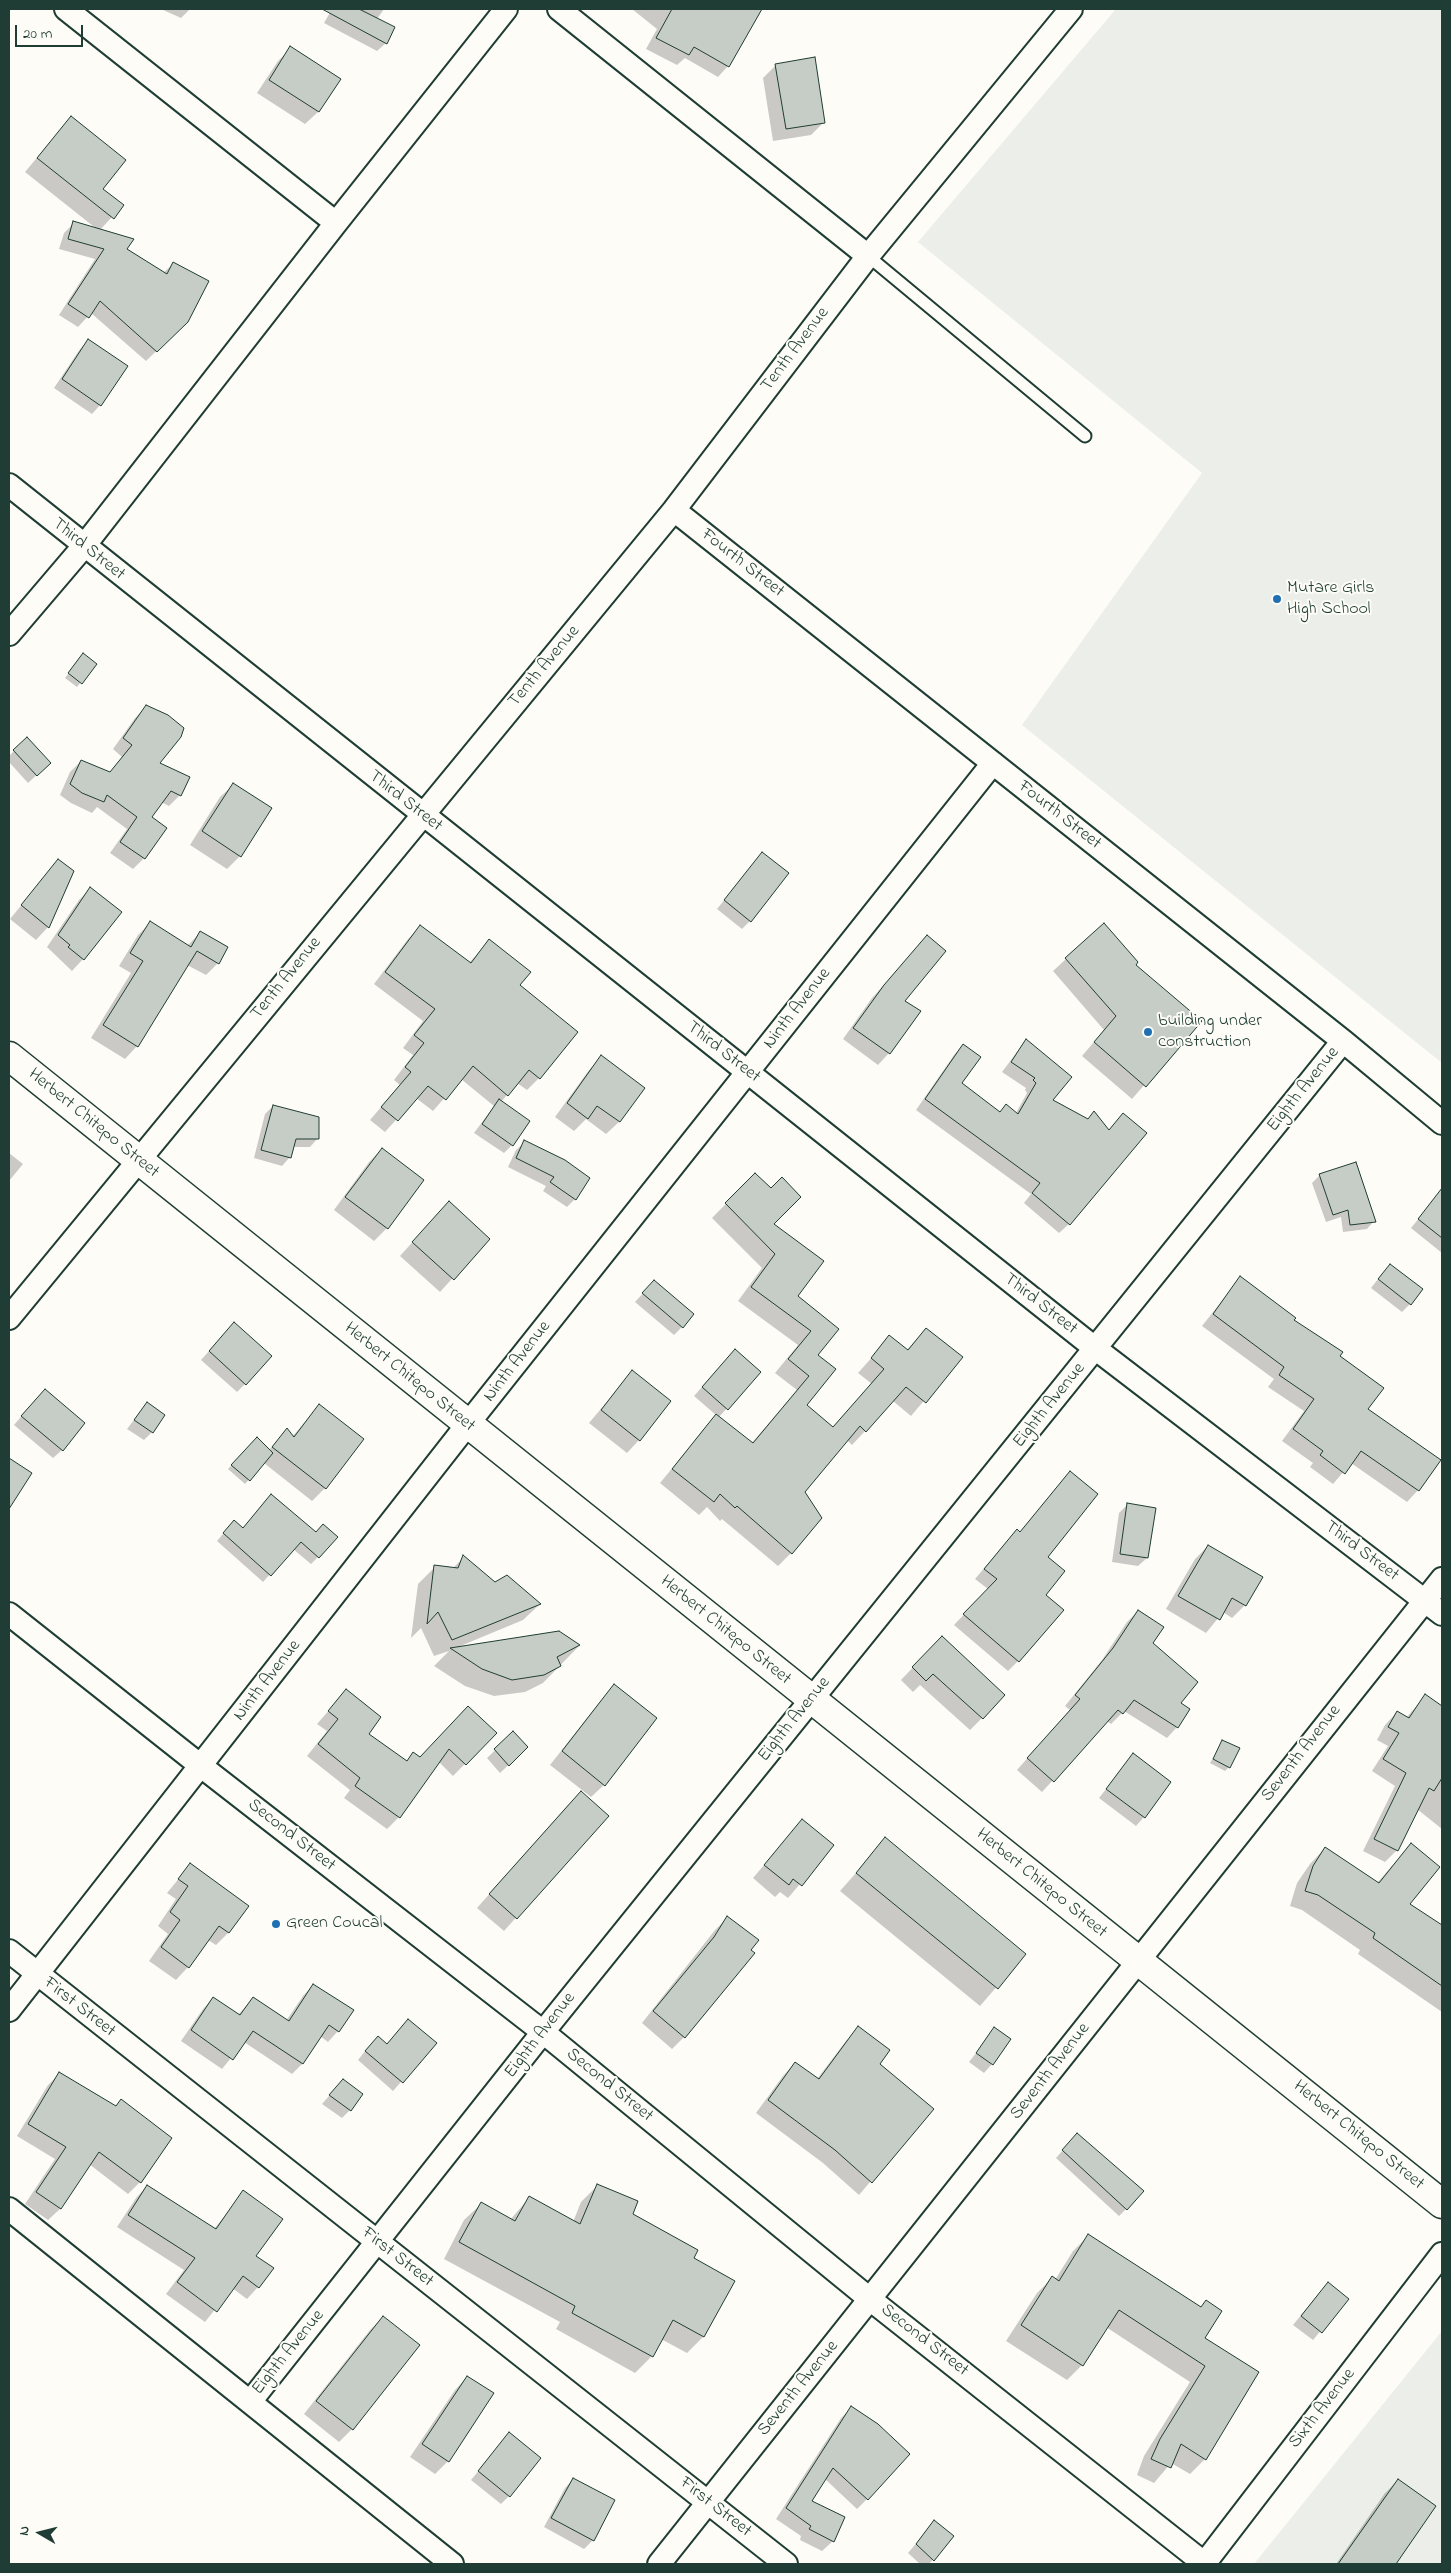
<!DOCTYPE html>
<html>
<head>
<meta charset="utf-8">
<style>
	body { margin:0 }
	#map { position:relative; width:1451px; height:2573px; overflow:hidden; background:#fdfcf7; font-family:"Indie Flower",sans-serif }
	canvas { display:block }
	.frame { position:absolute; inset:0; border:10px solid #1f3d34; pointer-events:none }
	.north { position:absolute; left:15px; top:2508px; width:50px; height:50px; -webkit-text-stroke:4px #fdfcf7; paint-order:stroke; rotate:278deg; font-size:14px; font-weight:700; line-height:20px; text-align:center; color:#1f3d34 }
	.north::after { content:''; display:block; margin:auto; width:18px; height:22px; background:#1f3d34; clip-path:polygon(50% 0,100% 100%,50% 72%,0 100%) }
	.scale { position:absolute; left:15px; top:25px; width:68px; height:22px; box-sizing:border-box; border:2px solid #1f3d34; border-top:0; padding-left:6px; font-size:15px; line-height:18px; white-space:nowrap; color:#1f3d34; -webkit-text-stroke:4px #fdfcf7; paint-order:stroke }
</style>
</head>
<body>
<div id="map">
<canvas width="1451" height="2573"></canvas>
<div class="frame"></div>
<div class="north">N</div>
<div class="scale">20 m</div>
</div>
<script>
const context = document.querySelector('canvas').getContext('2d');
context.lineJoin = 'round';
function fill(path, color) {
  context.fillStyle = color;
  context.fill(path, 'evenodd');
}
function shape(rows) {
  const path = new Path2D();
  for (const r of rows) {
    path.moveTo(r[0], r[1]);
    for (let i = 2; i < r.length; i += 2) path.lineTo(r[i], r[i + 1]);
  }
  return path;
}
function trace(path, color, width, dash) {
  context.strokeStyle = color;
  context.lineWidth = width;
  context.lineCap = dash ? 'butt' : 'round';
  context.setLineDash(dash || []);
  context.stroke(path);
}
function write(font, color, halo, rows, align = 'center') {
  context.font = font + ' "Indie Flower",sans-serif';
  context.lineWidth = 4;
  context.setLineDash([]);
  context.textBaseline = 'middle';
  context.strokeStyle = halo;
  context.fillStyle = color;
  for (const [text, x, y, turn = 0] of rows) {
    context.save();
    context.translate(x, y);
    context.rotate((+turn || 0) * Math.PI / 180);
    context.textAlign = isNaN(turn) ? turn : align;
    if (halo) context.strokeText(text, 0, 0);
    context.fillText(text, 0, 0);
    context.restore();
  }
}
fill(shape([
	[1116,9,1442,9,1442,1063,1022,725,1202,473,918,242],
	[1442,2331,1442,2564,1254,2564]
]), '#eceee9');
fill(shape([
	[161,9,190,9,181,18],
	[332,9,384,9,377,19,386,43,377,51,324,23],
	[632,9,760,9,728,66,718,77,685,58,677,65,646,49,657,29],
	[291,48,339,79,318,112,305,124,257,93,278,61],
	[776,65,824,122,811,135,773,141,763,78],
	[71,117,102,189,123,205,100,230,163,273,173,264,187,321,146,361,91,313,78,327,59,315,95,259,59,249,64,233,74,223,98,230,25,172],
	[89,341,100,405,92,414,54,388,80,349],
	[79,659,95,664,77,687,65,678],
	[146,707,158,763,180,795,169,806,161,802,150,817,165,828,144,858,133,869,110,853,127,829,97,807,92,813,71,803,60,795,70,772,81,761,109,773,122,757,113,749,135,718],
	[27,738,41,771,28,783,9,762,9,756],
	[233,785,240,856,227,869,190,845,220,797],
	[762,853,750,921,742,929,717,909],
	[58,861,48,927,36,940,10,919],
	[90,889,83,959,72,971,47,947,79,900],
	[150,923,187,946,200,933,218,963,206,975,187,965,137,1046,125,1059,91,1038,131,973,119,966,138,935],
	[420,927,469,963,489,941,519,985,539,1078,527,1090,517,1083,501,1102,512,1145,504,1153,474,1133,494,1106,461,1079,433,1111,416,1098,385,1132,370,1120,400,1085,394,1080,413,1055,403,1048,423,1021,374,984,408,939],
	[927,937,904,1001,889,1053,878,1065,843,1039,872,998],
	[1066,959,1134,965,1200,1021,1132,1099,1082,1056,1104,1030,1053,971],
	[1026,1040,1052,1100,1108,1131,1123,1114,1069,1224,1059,1233,1024,1203,1031,1194,916,1110,954,1055,963,1045,960,1083,999,1113,1016,1113,1027,1093,1025,1090,1026,1088,1002,1072],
	[602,1057,643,1088,619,1122,606,1134,586,1119,574,1131,555,1117,589,1070],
	[273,1106,318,1138,310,1147,293,1147,290,1157,282,1166,254,1158,265,1114],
	[525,1142,575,1199,567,1207,543,1191,546,1186,508,1167,516,1150],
	[382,1149,387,1228,374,1241,334,1210,369,1162],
	[9,1153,23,1164,9,1181],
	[755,1174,796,1296,837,1329,816,1355,805,1405,832,1428,872,1384,858,1373,890,1337,906,1351,926,1329,961,1357,911,1416,893,1401,852,1445,847,1440,803,1492,791,1553,778,1566,722,1519,720,1521,707,1507,699,1515,660,1483,716,1415,694,1396,727,1359,759,1372,719,1417,751,1444,797,1390,775,1373,798,1345,738,1301,762,1268,712,1218],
	[1320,1175,1374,1221,1367,1229,1343,1232,1341,1217,1326,1222,1312,1183],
	[1442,1190,1442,1253,1411,1228],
	[436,1216,488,1239,440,1292,400,1256],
	[1382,1274,1410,1304,1402,1312,1371,1288],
	[1240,1278,1338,1357,1367,1409,1418,1490,1407,1502,1351,1463,1333,1484,1310,1467,1313,1463,1282,1441,1304,1411,1268,1387,1274,1379,1202,1326],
	[646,1290,682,1327,674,1335,635,1302],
	[226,1332,245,1384,237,1392,201,1360],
	[632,1372,639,1440,627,1453,589,1423],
	[36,1399,62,1450,53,1458,14,1425],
	[147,1403,152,1432,144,1440,127,1429],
	[319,1406,325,1488,312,1501,264,1463,245,1484,228,1469,257,1438,269,1450,287,1430,292,1437],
	[1070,1473,1046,1557,1044,1596,1018,1661,1008,1671,954,1625,988,1589,975,1579,1007,1541,1017,1531,1019,1533],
	[271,1495,318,1557,311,1564,293,1549,263,1582,217,1541,227,1529,242,1529],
	[1127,1505,1147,1558,1138,1566,1112,1562,1119,1513],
	[1208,1546,1245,1605,1232,1618,1223,1612,1206,1633,1166,1609,1195,1559],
	[464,1557,495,1583,540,1604,523,1620,458,1647,579,1646,543,1683,525,1692,494,1696,465,1686,434,1666,449,1651,434,1656,421,1628,411,1638,418,1584,435,1567,452,1569],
	[1138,1611,1179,1704,1177,1727,1167,1738,1124,1711,1111,1724,1107,1721,1042,1792,1017,1770,1070,1710,1065,1706,1102,1660,1127,1622],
	[942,1637,982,1718,970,1730,920,1685,913,1692,901,1680],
	[614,1686,604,1785,591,1797,550,1765,602,1699],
	[346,1691,367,1734,406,1762,414,1754,419,1758,495,1733,453,1776,439,1762,399,1817,387,1829,344,1798,350,1790,307,1756,327,1731,317,1724],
	[1425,1696,1442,1707,1442,1829,1417,1809,1397,1850,1385,1862,1363,1851,1395,1786,1372,1771,1388,1746,1377,1740,1385,1725,1397,1712,1406,1718],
	[513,1733,518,1756,500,1773,487,1758],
	[1223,1741,1229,1767,1225,1771,1210,1763],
	[1133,1755,1144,1817,1136,1826,1099,1798],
	[568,1805,607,1816,504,1931,477,1908],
	[802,1820,833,1845,788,1898,780,1892,775,1897,753,1878],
	[886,1839,1025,1954,980,2006,840,1891],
	[1411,1844,1408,1904,1442,1927,1442,2012,1358,1954,1360,1950,1302,1910,1290,1906,1297,1883,1310,1864,1325,1848,1377,1883],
	[190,1865,247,1906,228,1933,216,1945,208,1940,188,1967,176,1980,149,1961,168,1934,158,1926,176,1899,167,1893],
	[727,1918,684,2037,672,2049,642,2023,715,1930],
	[313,1985,338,2031,328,2042,320,2036,302,2064,292,2074,244,2042,222,2069,181,2041,203,2009,213,1998,238,2015,253,1998,286,2021,303,1996],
	[859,2028,878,2064,932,2109,859,2195,823,2163,756,2113,783,2076,795,2063,817,2079,846,2041],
	[995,2029,992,2064,984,2073,969,2062],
	[435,2043,393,2091,358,2060,369,2046],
	[60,2073,115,2107,121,2101,170,2138,140,2182,128,2194,89,2164,60,2209,48,2220,25,2204,55,2159,17,2136,48,2085],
	[343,2080,350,2110,342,2118,322,2104],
	[1070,2142,1126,2209,1119,2216,1056,2158],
	[147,2186,214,2229,244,2192,258,2287,247,2299,232,2288,205,2322,166,2294,184,2270,117,2227,136,2198],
	[597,2186,631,2215,692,2258,703,2337,687,2353,661,2339,652,2356,635,2373,556,2329,560,2322,444,2259,464,2220,481,2204,510,2220,529,2198,573,2222,581,2202],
	[1088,2236,1200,2308,1206,2302,1203,2339,1257,2372,1205,2459,1190,2474,1171,2463,1154,2483,1137,2475,1144,2456,1190,2382,1106,2327,1082,2365,1067,2380,1006,2341,1037,2293,1052,2278,1055,2280,1073,2251],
	[1320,2292,1347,2299,1313,2340,1293,2325],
	[383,2317,418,2345,352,2429,339,2442,304,2414,370,2330],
	[467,2377,492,2394,448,2461,435,2474,410,2457,455,2390],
	[851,2408,867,2499,857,2509,825,2479,810,2501,833,2541,822,2551,800,2540,801,2536,776,2519,841,2418],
	[509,2434,509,2496,501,2504,471,2480],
	[573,2479,593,2540,584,2549,544,2527,565,2488],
	[1398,2480,1435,2506,1394,2564,1336,2564,1385,2493],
	[934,2522,952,2536,929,2564,920,2564,908,2553]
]), '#0003');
const building = shape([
	[322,9,359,9,395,27,387,44,322,9],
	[672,9,762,9,729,67,694,47,689,55,656,38,672,9],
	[290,46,341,79,319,112,269,80,290,46],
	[815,57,825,123,786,129,775,64,815,57],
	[71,116,126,160,103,189,124,205,114,219,37,158,71,116],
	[73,221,134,239,127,249,167,274,173,262,209,281,188,322,157,352,100,301,89,318,68,304,104,249,68,239,73,221],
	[88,339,128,366,101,406,62,379,88,339],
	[83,653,97,664,82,684,68,673,83,653],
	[146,705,168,715,184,728,181,737,160,763,190,777,181,796,171,791,152,817,167,828,145,859,120,842,137,817,107,795,104,802,82,793,70,784,81,760,110,772,132,745,123,738,146,705],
	[27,737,51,763,37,776,13,750,27,737],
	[233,783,272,808,241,857,202,831,233,783],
	[762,852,789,873,751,922,724,900,762,852],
	[58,859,74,871,49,928,21,905,58,859],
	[90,887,122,912,84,960,68,947,70,945,58,935,90,887],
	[150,921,191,947,200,931,228,947,219,964,197,951,138,1047,103,1025,143,961,130,953,150,921],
	[1104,923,1138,962,1136,965,1202,1021,1146,1087,1094,1042,1116,1016,1065,958,1104,923],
	[420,925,471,963,489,939,531,972,520,985,578,1032,540,1079,529,1070,508,1096,473,1066,446,1100,428,1086,398,1121,381,1107,411,1072,405,1067,424,1043,414,1035,435,1009,385,972,420,925],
	[927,935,946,951,905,1001,921,1011,890,1054,853,1028,884,985,927,935],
	[1026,1039,1072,1077,1053,1100,1088,1119,1094,1111,1109,1130,1123,1113,1147,1133,1070,1225,1032,1193,1040,1183,925,1099,963,1044,981,1057,962,1083,1000,1112,1006,1104,1018,1114,1036,1083,1033,1080,1035,1078,1011,1062,1026,1039],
	[601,1055,645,1088,620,1122,597,1106,588,1119,567,1103,601,1055],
	[499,1099,530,1121,513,1146,482,1124,499,1099],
	[273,1105,319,1117,319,1139,296,1139,291,1158,261,1150,273,1105],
	[524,1140,565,1160,590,1178,576,1200,550,1182,554,1177,516,1158,524,1140],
	[382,1148,424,1180,388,1229,345,1197,382,1148],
	[1356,1162,1376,1222,1350,1225,1348,1210,1333,1215,1319,1174,1356,1162],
	[755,1173,771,1188,782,1177,801,1197,774,1224,824,1261,798,1296,839,1329,818,1355,836,1369,807,1405,833,1427,884,1369,871,1358,889,1335,908,1350,926,1328,963,1357,926,1403,906,1387,866,1432,860,1426,805,1492,822,1518,792,1554,737,1506,735,1508,720,1494,714,1502,672,1469,716,1414,753,1443,809,1376,788,1359,811,1331,751,1287,775,1254,725,1203,755,1173],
	[1442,1188,1442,1238,1418,1219,1442,1188],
	[449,1201,490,1239,454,1280,412,1242,449,1201],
	[1390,1264,1423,1289,1411,1305,1378,1279,1390,1264],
	[1240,1276,1296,1318,1294,1320,1343,1352,1340,1356,1384,1388,1368,1409,1441,1460,1419,1491,1361,1451,1345,1474,1320,1455,1323,1451,1293,1429,1314,1399,1279,1375,1284,1367,1213,1314,1240,1276],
	[654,1280,694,1314,683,1328,642,1293,654,1280],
	[234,1322,272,1356,246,1385,209,1351,234,1322],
	[735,1349,761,1372,728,1410,702,1387,735,1349],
	[632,1370,671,1401,640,1441,601,1410,632,1370],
	[45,1389,85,1423,63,1451,21,1416,45,1389],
	[147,1402,165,1415,153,1433,134,1420,147,1402],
	[319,1404,364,1439,326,1489,272,1447,287,1428,294,1437,319,1404],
	[257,1437,273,1453,250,1481,231,1465,257,1437],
	[9,1458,32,1473,9,1509,9,1458],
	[1070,1471,1098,1494,1048,1557,1065,1571,1046,1595,1064,1610,1019,1662,963,1614,997,1579,984,1569,1017,1529,1020,1532,1070,1471],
	[271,1494,316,1532,323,1524,338,1537,319,1558,301,1542,271,1576,223,1533,234,1520,243,1528,271,1494],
	[1127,1503,1156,1508,1148,1558,1120,1554,1127,1503],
	[1208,1545,1263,1577,1246,1606,1232,1598,1220,1620,1178,1596,1208,1545],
	[463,1555,495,1582,507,1575,541,1604,452,1640,438,1612,427,1624,434,1565,458,1568,463,1555],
	[1138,1610,1164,1627,1153,1643,1198,1682,1181,1703,1190,1709,1178,1728,1134,1700,1123,1714,1118,1710,1054,1782,1027,1758,1080,1699,1075,1695,1113,1648,1138,1610],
	[559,1631,580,1645,557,1657,561,1666,544,1675,512,1680,482,1669,450,1648,559,1631],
	[942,1636,1005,1695,983,1719,933,1674,926,1681,912,1667,942,1636],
	[614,1684,657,1718,605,1786,562,1751,614,1684],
	[346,1689,381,1717,369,1734,407,1761,413,1752,420,1757,468,1706,497,1733,466,1765,449,1749,400,1818,355,1786,360,1778,318,1744,338,1719,328,1711,346,1689],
	[1425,1694,1442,1706,1442,1778,1434,1791,1429,1788,1398,1851,1374,1839,1406,1773,1383,1759,1399,1733,1388,1727,1397,1711,1409,1718,1425,1694],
	[513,1731,528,1747,509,1766,494,1749,513,1731],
	[1222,1740,1240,1748,1230,1768,1213,1759,1222,1740],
	[1133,1753,1171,1782,1145,1818,1106,1789,1133,1753],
	[581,1791,609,1816,517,1919,489,1894,581,1791],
	[802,1819,834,1845,802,1886,793,1879,789,1885,764,1865,802,1819],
	[885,1837,1026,1954,998,1989,856,1873,885,1837],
	[1411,1843,1440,1867,1410,1904,1442,1925,1442,1986,1373,1938,1375,1933,1318,1895,1305,1891,1313,1866,1325,1847,1379,1883,1411,1843],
	[190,1863,249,1906,229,1933,219,1926,189,1968,161,1947,180,1920,170,1912,188,1886,178,1879,190,1863],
	[727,1916,759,1940,751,1950,755,1953,685,2038,653,2011,714,1937,727,1916],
	[313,1984,354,2010,339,2032,329,2025,303,2064,253,2031,233,2060,191,2030,213,1997,240,2015,253,1997,289,2021,313,1984],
	[408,2019,437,2043,403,2083,365,2051,378,2036,387,2044,408,2019],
	[858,2026,890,2050,880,2064,934,2109,872,2183,835,2150,768,2100,795,2062,819,2079,858,2026],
	[994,2027,1011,2039,993,2065,976,2053,994,2027],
	[59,2072,116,2106,121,2099,172,2138,141,2183,99,2152,61,2209,36,2192,66,2147,28,2124,59,2072],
	[343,2079,363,2094,351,2111,329,2095,343,2079],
	[1077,2133,1144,2191,1127,2210,1062,2150,1077,2133],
	[597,2184,638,2201,633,2214,698,2250,694,2258,735,2281,704,2337,673,2320,653,2357,572,2313,575,2306,459,2242,481,2202,515,2221,529,2196,580,2224,597,2184],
	[147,2185,216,2229,243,2190,283,2219,256,2256,274,2268,259,2288,243,2276,217,2312,177,2282,195,2258,128,2215,147,2185],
	[1088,2234,1201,2307,1206,2300,1222,2311,1205,2338,1259,2372,1206,2460,1181,2444,1171,2468,1151,2459,1160,2439,1205,2366,1119,2310,1083,2366,1021,2325,1052,2276,1059,2281,1088,2234],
	[1328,2282,1349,2299,1322,2333,1301,2316,1328,2282],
	[383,2316,420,2345,353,2430,316,2401,383,2316],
	[467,2376,494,2393,449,2462,422,2444,467,2376],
	[851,2406,878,2424,910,2454,868,2500,833,2468,812,2501,845,2517,834,2542,809,2529,811,2526,786,2508,851,2406],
	[509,2432,541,2458,510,2497,478,2471,509,2432],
	[573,2478,615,2500,594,2541,551,2518,573,2478],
	[1398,2479,1436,2506,1396,2564,1338,2564,1398,2479],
	[934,2520,954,2536,934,2561,916,2544,934,2520]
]);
fill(building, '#c6cdc7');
trace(building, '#1f3d34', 1);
const service = shape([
	[868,256,1085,436]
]);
const minor = shape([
	[66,9,336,223],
	[559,9,868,256],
	[9,485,1096,1349,1442,1614],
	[674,510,1343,1041,1442,1123],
	[9,634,84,546,336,223,506,9],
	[9,1318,674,510,868,256,1071,9],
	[9,1614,201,1766,543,2032,871,2300,1205,2564],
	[9,1951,786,2564],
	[9,2010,467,1425,993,763],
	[9,2209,452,2564],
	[250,2402,543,2032,1343,1041],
	[659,2564,1442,1579],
	[1204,2564,1442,2254]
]);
const secondary = shape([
	[9,1056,1442,2204]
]);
trace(service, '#1f3d34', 15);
trace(minor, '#1f3d34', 26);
trace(secondary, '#1f3d34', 31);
trace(service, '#fdfcf7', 11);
trace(minor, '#fdfcf7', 22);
trace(secondary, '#fdfcf7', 28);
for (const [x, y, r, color] of [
	[1277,599,5,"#1f6fb2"],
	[1148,1032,5,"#1f6fb2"],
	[276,1924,5,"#1f6fb2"]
]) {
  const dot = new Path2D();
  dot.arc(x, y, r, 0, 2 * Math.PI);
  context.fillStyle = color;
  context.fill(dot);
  trace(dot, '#fdfcf7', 2);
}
write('18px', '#1f3d34', '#fdfcf7', [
	["Tenth Avenue",796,350,-53],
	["Third Street",88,550,39],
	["Fourth Street",742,564,38],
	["Tenth Avenue",545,667,-50],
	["Third Street",405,802,38],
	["Fourth Street",1059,816,38],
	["Tenth Avenue",287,979,-51],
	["Ninth Avenue",798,1009,-52],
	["Third Street",723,1053,38],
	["Eighth Avenue",1304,1090,-51],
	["Herbert Chitepo Street",93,1124,39],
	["Third Street",1040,1305,38],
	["Ninth Avenue",518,1362,-52],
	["Herbert Chitepo Street",409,1378,39],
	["Eighth Avenue",1050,1406,-51],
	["Third Street",1361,1552,37],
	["Herbert Chitepo Street",725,1631,39],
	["Ninth Avenue",268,1681,-52],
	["Eighth Avenue",795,1720,-51],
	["Seventh Avenue",1302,1754,-52],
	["Second Street",291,1836,38],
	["Herbert Chitepo Street",1041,1884,39],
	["First Street",79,2008,38],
	["Eighth Avenue",541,2036,-52],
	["Seventh Avenue",1051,2072,-52],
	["Second Street",609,2086,39],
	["Herbert Chitepo Street",1358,2136,39],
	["First Street",397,2258,38],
	["Second Street",924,2341,38],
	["Eighth Avenue",289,2353,-51],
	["Seventh Avenue",799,2389,-51],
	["Sixth Avenue",1323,2409,-52],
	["First Street",715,2508,38]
]);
write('18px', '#1f3d34', '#fdfcf7', [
	["Mutare Girls",1287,589],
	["High School",1287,610],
	["building under",1158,1022],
	["construction",1158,1043],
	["Green Coucal",286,1924]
], 'left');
</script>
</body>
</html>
